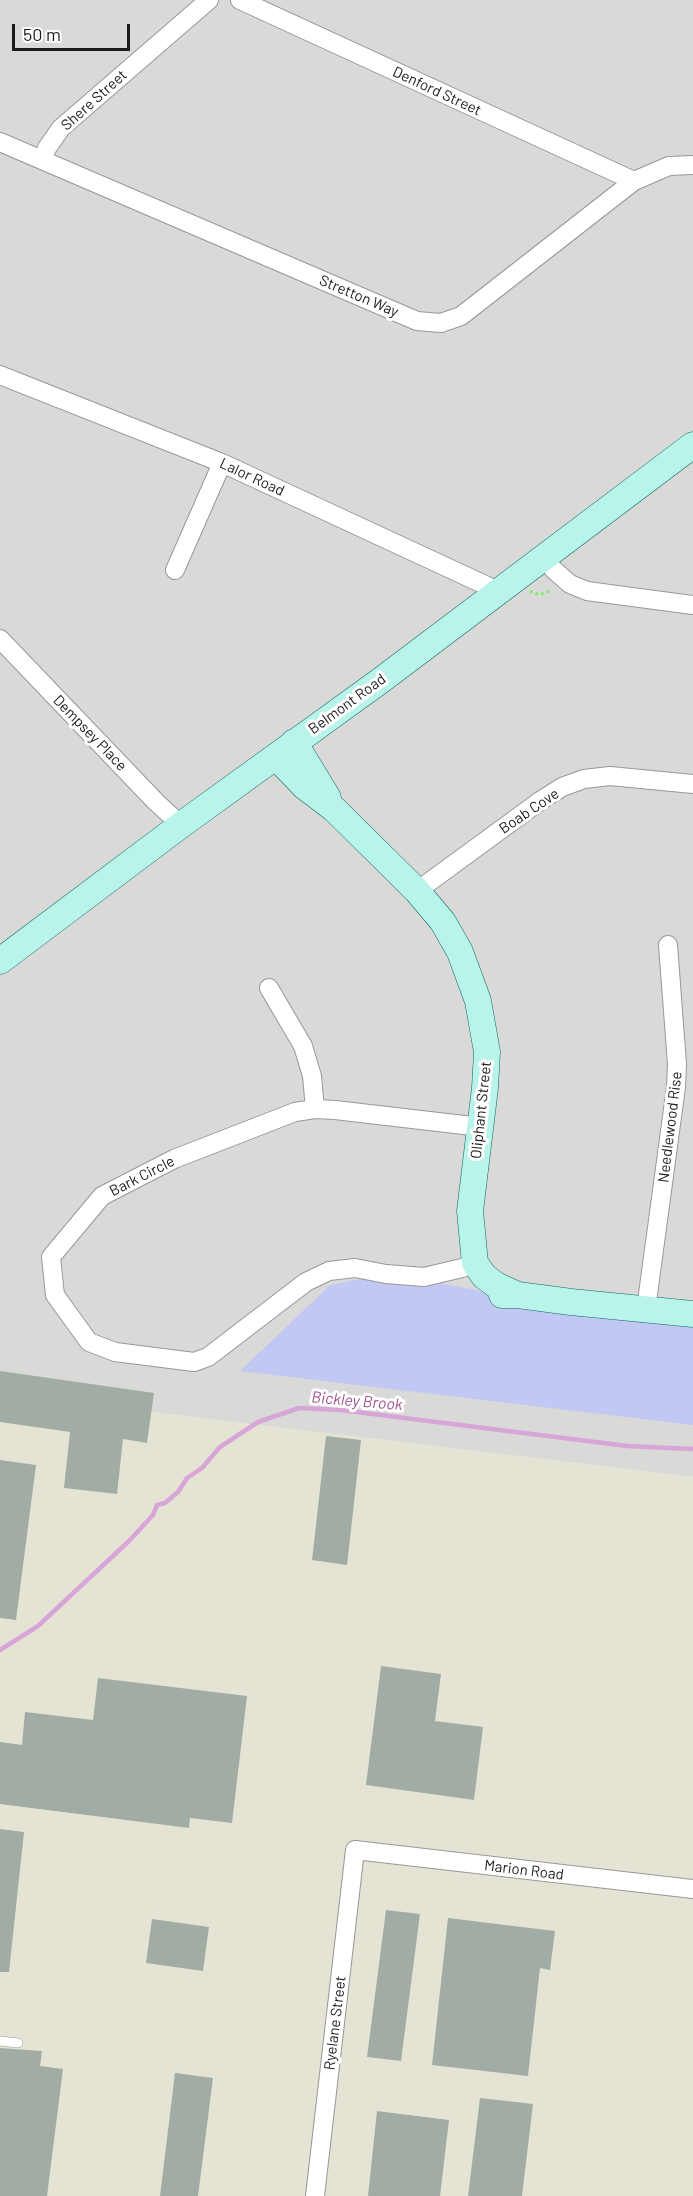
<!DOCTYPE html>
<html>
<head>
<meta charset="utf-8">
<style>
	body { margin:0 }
	#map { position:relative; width:693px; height:2196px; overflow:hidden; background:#e2ece6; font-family:Barlow,sans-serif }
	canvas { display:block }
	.scale { position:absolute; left:12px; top:24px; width:118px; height:27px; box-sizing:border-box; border:3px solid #1b1b1b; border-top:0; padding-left:8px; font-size:18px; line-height:21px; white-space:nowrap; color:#1b1b1b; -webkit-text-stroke:4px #fff; paint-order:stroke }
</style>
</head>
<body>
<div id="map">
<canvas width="693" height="2196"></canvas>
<div class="scale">50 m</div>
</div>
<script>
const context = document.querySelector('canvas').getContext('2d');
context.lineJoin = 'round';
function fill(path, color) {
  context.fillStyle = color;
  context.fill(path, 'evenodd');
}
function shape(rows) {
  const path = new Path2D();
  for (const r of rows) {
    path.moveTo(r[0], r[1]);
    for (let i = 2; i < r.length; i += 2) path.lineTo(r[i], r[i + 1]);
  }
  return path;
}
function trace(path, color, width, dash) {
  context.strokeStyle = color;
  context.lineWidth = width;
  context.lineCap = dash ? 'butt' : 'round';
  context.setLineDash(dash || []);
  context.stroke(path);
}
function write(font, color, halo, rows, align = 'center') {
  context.font = font + ' Barlow,sans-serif';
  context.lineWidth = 6;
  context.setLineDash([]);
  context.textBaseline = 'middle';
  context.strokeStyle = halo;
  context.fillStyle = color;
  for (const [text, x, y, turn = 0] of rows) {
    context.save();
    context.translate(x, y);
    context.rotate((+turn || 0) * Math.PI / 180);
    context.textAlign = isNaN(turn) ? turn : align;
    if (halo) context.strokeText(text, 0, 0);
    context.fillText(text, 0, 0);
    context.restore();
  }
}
fill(shape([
	[0,0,693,0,693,1477,0,1394]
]), '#d9d9d8');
fill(shape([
	[0,1394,693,1477,693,2196,0,2196]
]), '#e5e4d4');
fill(shape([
	[387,1274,471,1289,573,1311,693,1324,693,1425,240,1371,330,1285]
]), '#c1c8f4');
trace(shape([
	[0,1650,38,1626,129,1541,153,1515,157,1505,165,1503,178,1492,187,1478,202,1468,220,1447,258,1422,299,1408,341,1410,627,1446,693,1449]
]), '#d7a5d7', 4.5);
fill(shape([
	[0,1371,154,1393,147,1443,123,1439,117,1494,64,1488,70,1432,0,1422],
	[326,1436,361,1440,347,1565,312,1560],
	[0,1460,36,1465,16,1620,0,1618],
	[381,1666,441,1674,435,1721,483,1727,474,1800,366,1785],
	[98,1678,247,1696,232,1823,190,1818,189,1828,0,1804,0,1742,22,1745,25,1712,93,1720],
	[0,1829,24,1832,9,1972,0,1972],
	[386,1910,420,1914,401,2061,367,2057],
	[448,1918,555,1931,550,1970,540,1968,528,2076,432,2065],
	[152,1919,209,1927,203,1971,146,1963],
	[0,2048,42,2051,40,2066,63,2069,47,2196,0,2196],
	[175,2073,213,2078,198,2196,160,2196],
	[480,2098,533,2104,522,2196,468,2196],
	[377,2111,449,2120,440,2196,368,2196]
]), '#a1ada4');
const lane = shape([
	[0,2041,18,2043]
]);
const street = shape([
	[240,0,634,181],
	[0,142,417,321,441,323,461,316,634,181,669,166,693,165],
	[42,160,47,148,61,128,209,0],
	[0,375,222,463,498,591],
	[544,559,555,571,570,584,587,591,693,605],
	[175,570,222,463],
	[0,639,156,802,181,825],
	[417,891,540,801,562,787,584,779,610,776,693,784],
	[269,988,303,1046,312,1076,315,1109],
	[475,1263,462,1268,424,1277,386,1274,355,1268,329,1271,306,1282,208,1357,194,1362,115,1352,89,1342,55,1295,51,1257,102,1196,174,1159,295,1112,315,1109,335,1110,481,1127],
	[646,1309,676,1087,677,1064,668,945],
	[315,2196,355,1850,693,1889]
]);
const secondary = shape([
	[294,742,328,798],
	[276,757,305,787,334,809,417,891,443,922,460,952,478,1001,487,1052,485,1088,470,1211,475,1263,484,1276,496,1285,518,1295],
	[0,961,181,825,380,681,693,445],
	[502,1295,518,1295,571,1302,693,1314]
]);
trace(lane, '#989898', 10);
trace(street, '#989898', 20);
trace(secondary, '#0d685e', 27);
trace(shape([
	[530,591,539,595,552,590]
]), '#7fee71', 3, [3, 3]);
trace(lane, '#fff', 9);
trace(street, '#fff', 18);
trace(secondary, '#b8f4ea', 26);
write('15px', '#1b1b1b', '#fff', [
	["Denford Street",437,91,25],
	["Shere Street",94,100,-42],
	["Stretton Way",359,296,23],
	["Lalor Road",252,477,25],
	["Belmont Road",347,704,-36],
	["Dempsey Place",90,733,46],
	["Boab Cove",529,811,-34],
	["Oliphant Street",481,1110,-84],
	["Needlewood Rise",670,1127,-83],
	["Bark Circle",142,1176,-27],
	["Marion Road",524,1870,7],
	["Ryelane Street",335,2023,-83]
]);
write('italic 16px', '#a3508c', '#fff', [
	["Bickley Brook",357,1401,5]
]);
</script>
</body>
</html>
